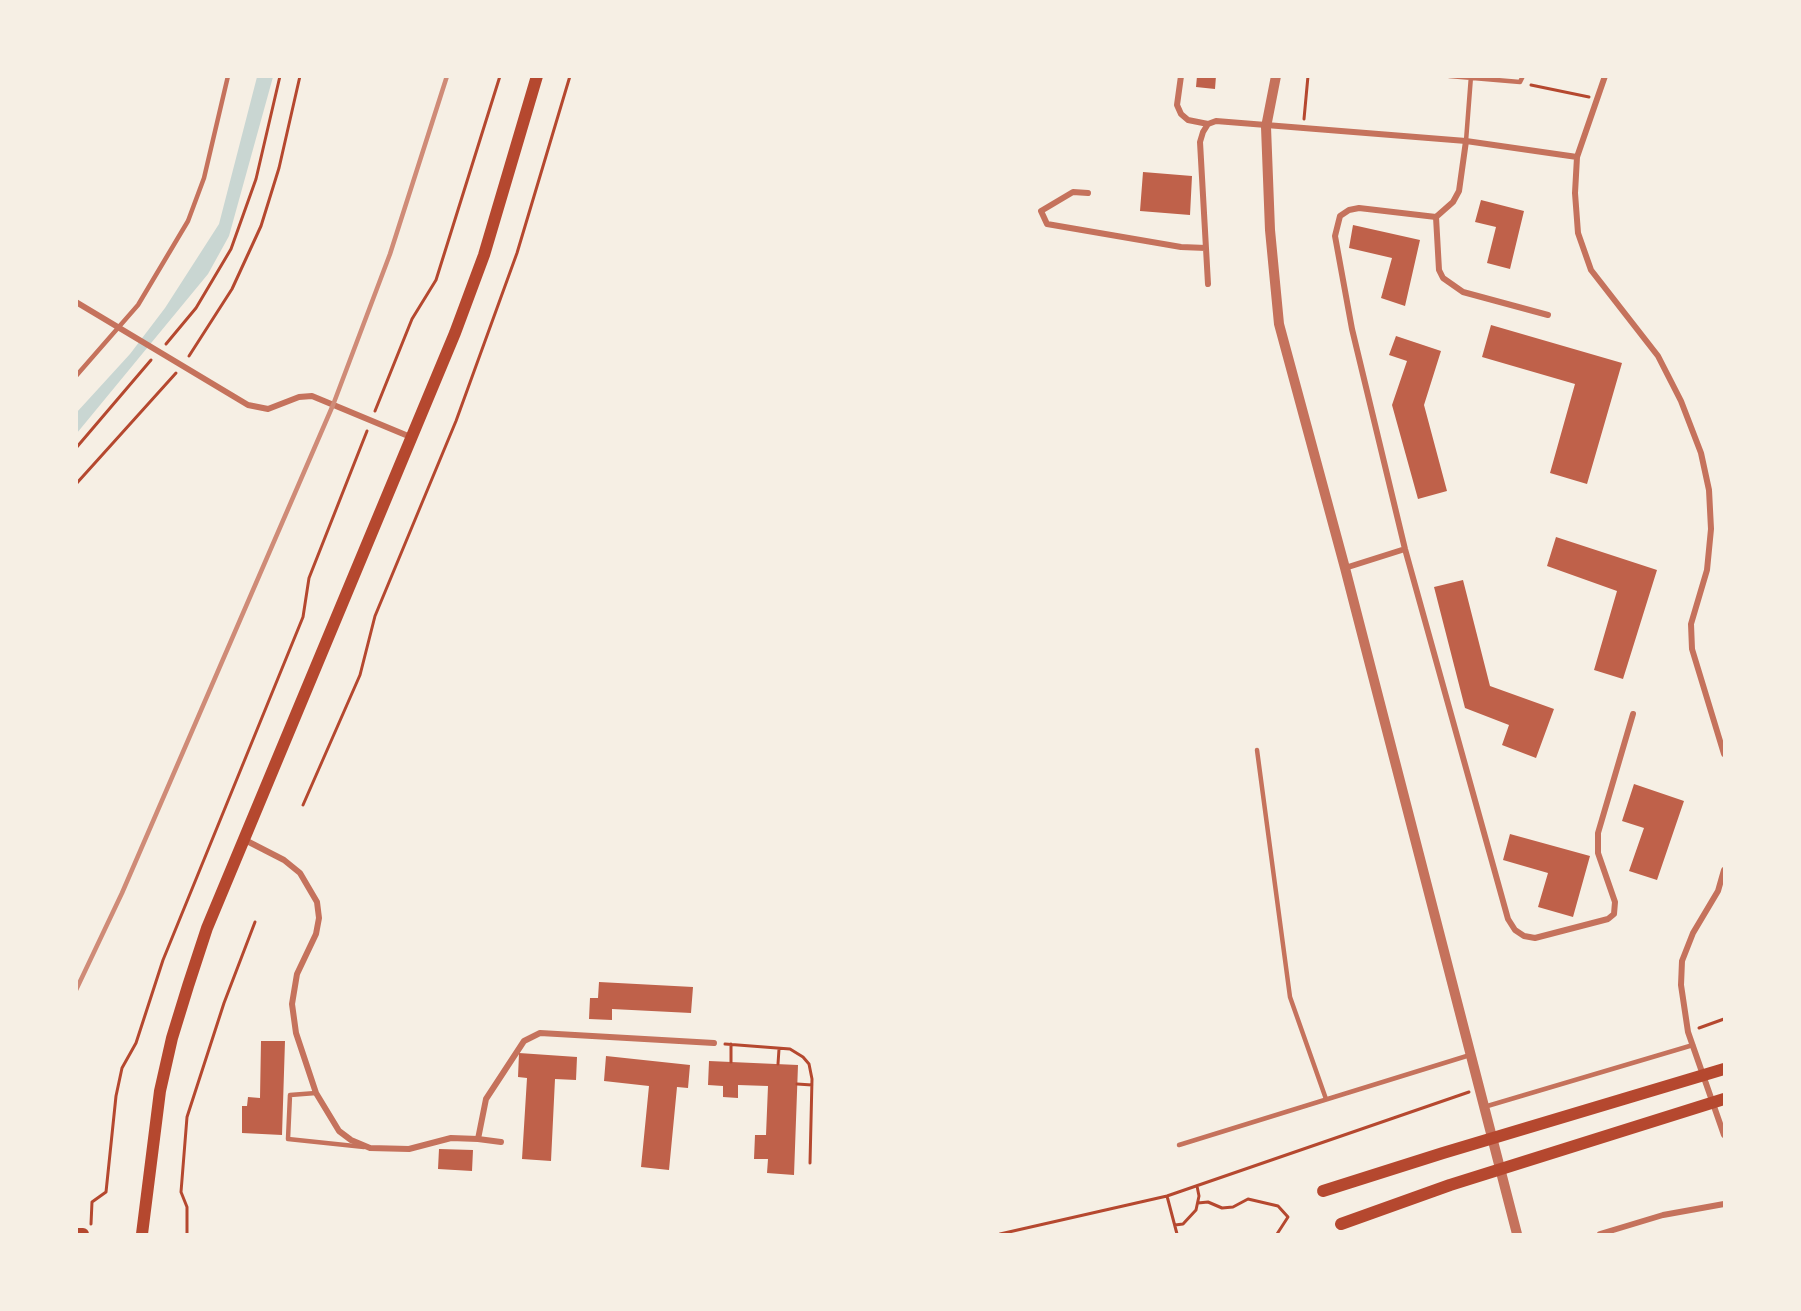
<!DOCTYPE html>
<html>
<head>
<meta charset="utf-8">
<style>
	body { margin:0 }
	#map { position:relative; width:1801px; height:1311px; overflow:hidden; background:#f6efe4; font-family:"Roboto Condensed",sans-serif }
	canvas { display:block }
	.frame { position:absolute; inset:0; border:78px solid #f6efe4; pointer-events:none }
</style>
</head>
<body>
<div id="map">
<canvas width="1801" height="1311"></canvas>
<div class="frame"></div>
</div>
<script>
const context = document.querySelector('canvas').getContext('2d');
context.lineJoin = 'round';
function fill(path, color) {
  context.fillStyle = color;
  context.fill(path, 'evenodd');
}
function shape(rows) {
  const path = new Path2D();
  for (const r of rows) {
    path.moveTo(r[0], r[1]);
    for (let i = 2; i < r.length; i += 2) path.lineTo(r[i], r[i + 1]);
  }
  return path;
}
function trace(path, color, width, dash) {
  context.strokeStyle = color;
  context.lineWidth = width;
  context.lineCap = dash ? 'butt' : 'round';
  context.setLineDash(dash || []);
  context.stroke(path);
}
fill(shape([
	[257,77,273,77,229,236,208,274,77,433,77,412,130,354,165,308,219,224]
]), '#c9d6d2');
fill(shape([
	[1197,76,1216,76,1215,89,1196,87],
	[1143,172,1192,176,1190,215,1140,211],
	[1481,200,1524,211,1510,269,1487,263,1496,227,1475,222],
	[1353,225,1420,240,1405,306,1381,298,1392,258,1349,248],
	[1491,325,1622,363,1587,484,1550,473,1575,384,1482,357],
	[1396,336,1441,351,1424,405,1447,491,1418,499,1392,405,1407,361,1389,355],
	[1556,537,1657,570,1623,679,1594,670,1617,591,1547,566],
	[1463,580,1490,686,1554,709,1536,758,1502,745,1509,725,1465,708,1434,587],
	[1634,784,1684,801,1657,880,1629,871,1644,828,1622,821],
	[1510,834,1590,856,1573,917,1538,907,1548,873,1503,860],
	[599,982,693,987,691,1013,612,1009,612,1020,589,1019,590,998,598,998],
	[261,1041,285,1041,282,1135,242,1133,242,1106,247,1106,248,1097,260,1098],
	[519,1053,577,1057,576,1080,555,1079,551,1161,522,1159,527,1078,518,1077],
	[606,1056,690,1065,688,1088,677,1087,669,1170,641,1167,649,1086,604,1081],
	[709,1061,798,1065,794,1175,767,1173,768,1159,754,1159,755,1135,766,1135,768,1086,738,1085,738,1098,723,1097,723,1086,708,1085],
	[439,1149,473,1150,472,1171,438,1169]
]), '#bf614a');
trace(shape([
	[1531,85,1589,97],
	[1304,119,1308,76],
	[166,344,196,308,231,249,256,179,280,76],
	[189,356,232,289,261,226,279,168,300,76],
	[375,411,412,319,436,280,500,76],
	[76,448,151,360],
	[76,484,176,373],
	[303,805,360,675,375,616,456,421,517,253,570,76],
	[1699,1028,1724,1019],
	[725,1044,790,1049,803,1057,809,1064,812,1079,810,1163],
	[731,1062,731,1044],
	[778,1064,779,1049],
	[797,1084,812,1085],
	[1167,1196,1177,1234],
	[1198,1203,1208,1202,1222,1208,1233,1207,1248,1199,1278,1206,1288,1217,1277,1234],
	[91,1224,92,1202,106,1192,116,1096,122,1068,136,1043,163,960,303,617,309,578,367,431],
	[1175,1225,1183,1224,1196,1210,1199,1196,1197,1186],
	[187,1234,187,1207,181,1192,187,1117,224,1003,255,922],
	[1000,1234,1167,1196,1469,1092]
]), '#b5482f', 3);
trace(shape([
	[1449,76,1520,82,1523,76],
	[1466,141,1471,76],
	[76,376,138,305,188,221,204,178,228,76],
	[1257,750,1290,997,1326,1099],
	[316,1093,290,1095,288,1139,364,1147],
	[1484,1107,1693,1045],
	[1179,1145,1470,1055]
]), '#c5725c', 4.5);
trace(shape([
	[1181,76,1177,105,1181,114,1188,120,1208,124],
	[1605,76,1577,157,1575,193,1578,233,1591,270,1658,356,1681,401,1701,453,1709,490,1711,529,1707,570,1691,624,1692,649,1724,754],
	[1466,141,1459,191,1453,202,1436,217,1439,270,1443,278,1463,292,1548,315],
	[1088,193,1073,192,1041,211,1047,224,1181,247,1206,248],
	[1436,217,1359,208,1349,210,1340,216,1335,236,1352,329,1405,549,1508,919,1515,930,1524,936,1535,938,1608,919,1614,914,1615,902,1598,853,1598,833,1633,714],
	[1208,284,1200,142,1203,132,1208,124,1216,121,1466,141,1577,157],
	[76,302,248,405,268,409,299,397,312,396,413,438],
	[1345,568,1405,549],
	[245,840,284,860,300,873,317,902,319,918,316,934,297,974,292,1004,296,1033,316,1093,339,1131,351,1140,370,1148,409,1149,451,1138,478,1139,486,1099,524,1041,540,1033,714,1043],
	[1724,870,1718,891,1693,933,1682,961,1681,985,1688,1032,1724,1135],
	[478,1139,501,1142],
	[1600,1234,1663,1215,1724,1204]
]), '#c5725c', 6);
trace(shape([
	[1276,76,1266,127,1270,230,1279,324,1345,568,1517,1234]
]), '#c5725c', 10);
trace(shape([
	[1323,1191,1443,1153,1724,1069],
	[1341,1224,1450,1185,1724,1099],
	[76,1234,83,1234],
	[142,1234,160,1091,172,1038,188,986,207,928,455,333,484,255,537,76]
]), '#b5482f', 12);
trace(shape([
	[76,990,122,893,333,405,390,254,447,76]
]), '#cf8b77', 4.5);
</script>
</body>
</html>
